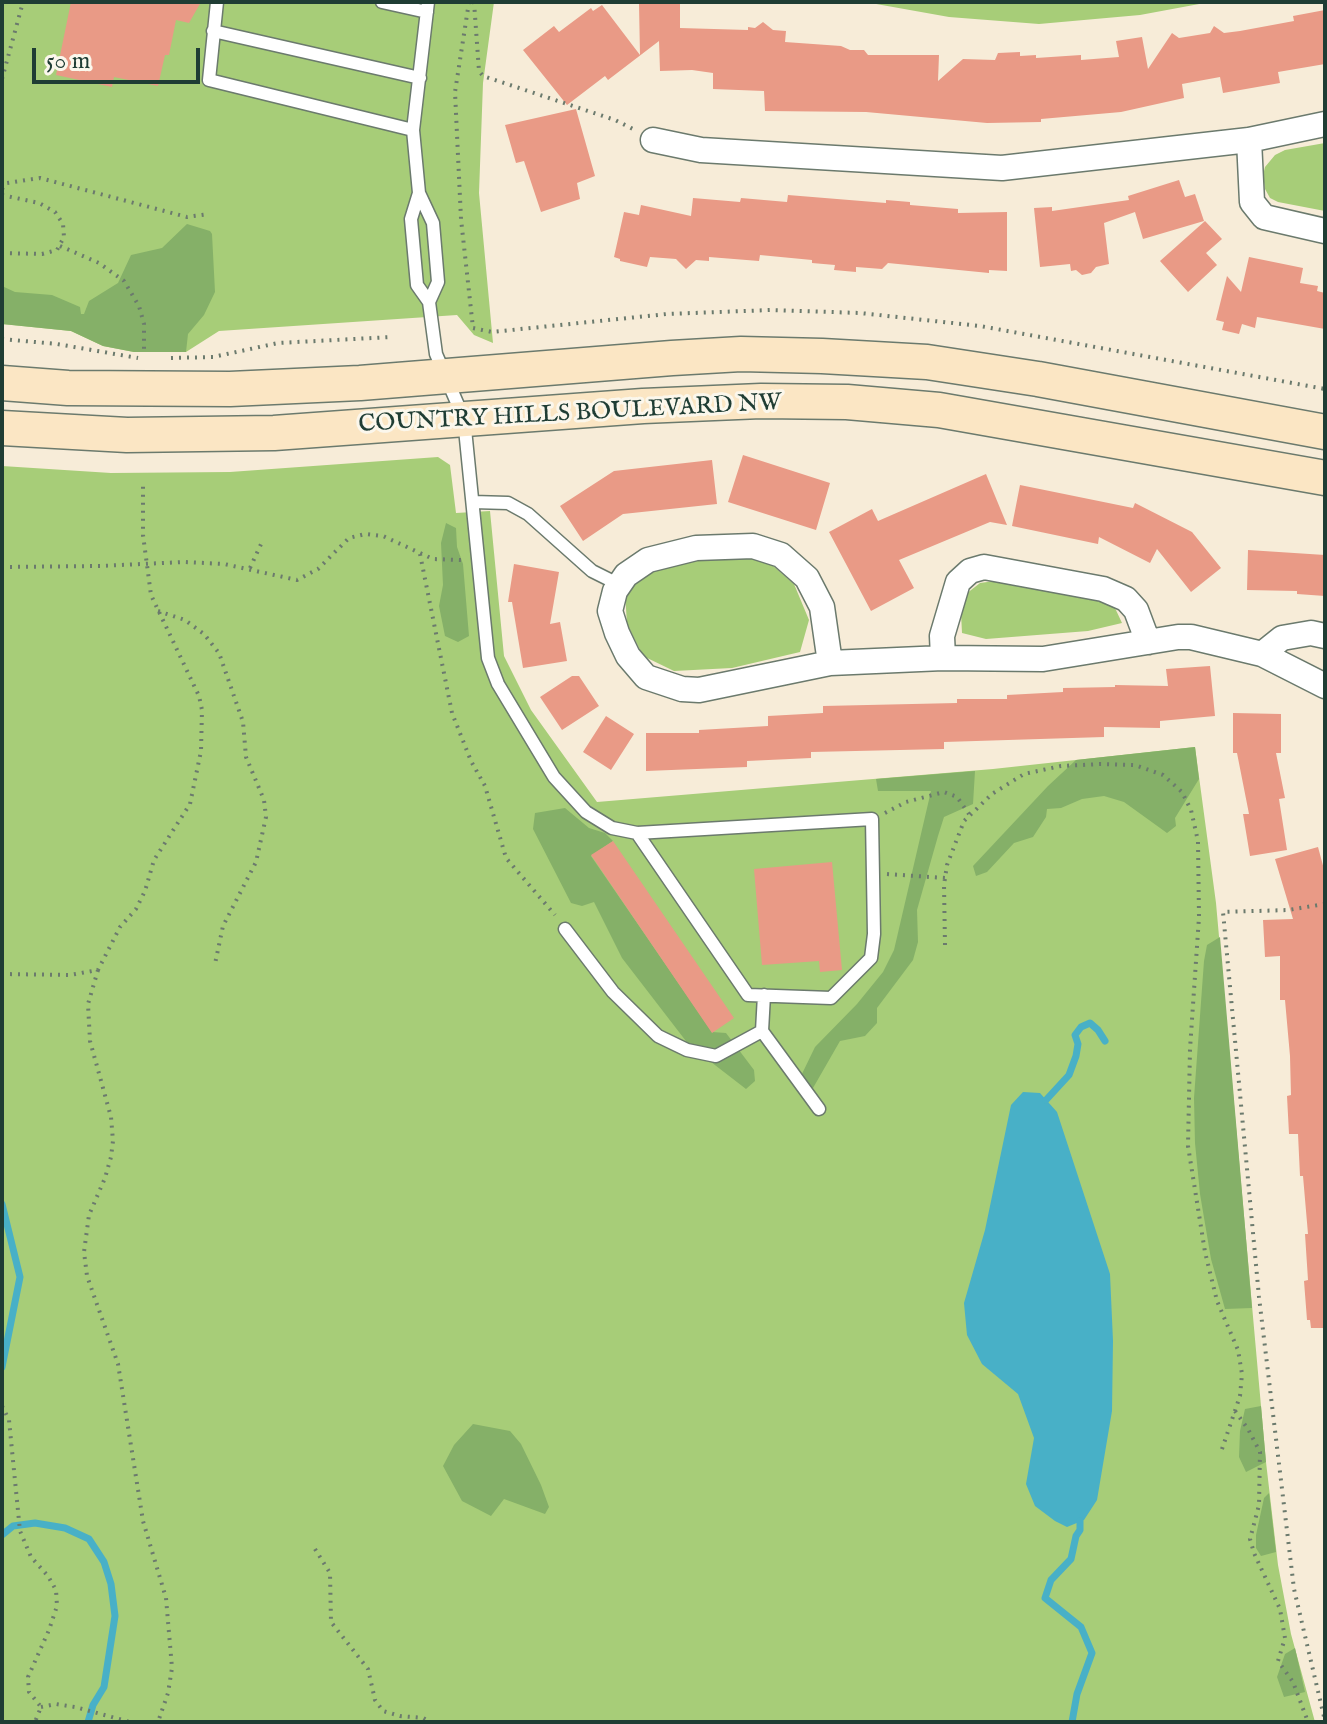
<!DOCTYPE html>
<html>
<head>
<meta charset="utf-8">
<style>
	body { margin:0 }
	#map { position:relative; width:1327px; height:1724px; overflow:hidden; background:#f7ecd8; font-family:"IM FELL English",serif }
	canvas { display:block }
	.frame { position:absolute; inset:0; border:4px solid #1f3d34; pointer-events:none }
	.scale { position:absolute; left:32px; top:48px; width:168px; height:36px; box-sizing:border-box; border:4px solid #1f3d34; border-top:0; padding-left:10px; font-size:24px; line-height:28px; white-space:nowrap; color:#1f3d34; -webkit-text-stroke:6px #fbf7ec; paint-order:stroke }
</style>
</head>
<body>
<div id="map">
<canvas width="1327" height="1724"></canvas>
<div class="frame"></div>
<div class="scale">50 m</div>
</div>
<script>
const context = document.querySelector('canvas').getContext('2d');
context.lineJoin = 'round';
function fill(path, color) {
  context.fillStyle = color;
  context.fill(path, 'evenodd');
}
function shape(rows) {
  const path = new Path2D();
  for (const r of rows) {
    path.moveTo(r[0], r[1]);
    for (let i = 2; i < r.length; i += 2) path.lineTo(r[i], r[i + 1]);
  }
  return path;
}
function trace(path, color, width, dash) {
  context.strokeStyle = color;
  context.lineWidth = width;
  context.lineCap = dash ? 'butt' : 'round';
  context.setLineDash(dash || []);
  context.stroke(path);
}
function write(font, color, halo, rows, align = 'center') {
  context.font = font + ' "IM FELL English",serif';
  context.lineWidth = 6;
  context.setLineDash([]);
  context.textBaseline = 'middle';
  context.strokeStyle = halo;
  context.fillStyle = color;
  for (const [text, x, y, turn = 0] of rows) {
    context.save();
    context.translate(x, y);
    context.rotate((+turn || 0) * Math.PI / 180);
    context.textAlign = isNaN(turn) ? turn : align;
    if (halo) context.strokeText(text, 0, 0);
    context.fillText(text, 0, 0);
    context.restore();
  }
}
fill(shape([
	[2,2,494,2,483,83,479,193,493,343,474,335,457,315,219,331,186,352,134,352,103,346,71,331,2,324],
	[865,2,1210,2,1140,15,1039,24,949,17],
	[1325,143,1325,211,1278,202,1270,198,1265,189,1263,175,1265,167,1275,155,1285,150],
	[438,457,450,465,456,513,490,511,504,656,531,710,597,802,993,769,1195,747,1216,903,1266,1462,1278,1565,1291,1634,1315,1722,2,1722,2,466,111,473,230,472],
	[728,554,763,557,794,584,809,620,800,652,732,668,674,671,643,656,627,624,625,593,646,572],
	[1002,580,1086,596,1115,608,1122,623,1088,631,986,639,962,633,961,613,966,594,980,583]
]), '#a7cd78');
fill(shape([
	[187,224,210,231,212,234,215,292,204,315,188,334,186,352,134,352,103,346,71,331,2,324,2,286,15,292,52,295,80,307,81,314,84,314,89,301,118,283,131,255,162,248],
	[446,523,456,528,457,547,463,564,469,636,458,642,445,636,439,606,443,585,441,543],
	[1195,747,1199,779,1175,818,1176,826,1167,833,1124,802,1104,796,1082,799,1061,808,1047,809,1046,817,1033,837,1014,843,987,872,976,876,973,866,1048,786,1076,760],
	[975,771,973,804,944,817,938,836,917,910,918,942,913,960,877,1008,877,1023,865,1036,840,1041,813,1088,805,1087,800,1078,815,1047,857,1004,883,972,894,950,931,791,878,791,876,779],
	[565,808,589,828,605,833,613,841,591,856,712,1032,726,1033,754,1070,755,1081,746,1089,689,1045,622,958,594,902,582,906,571,903,533,829,535,813],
	[1220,937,1252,1308,1225,1309,1211,1259,1200,1194,1195,1143,1194,1098,1204,961,1207,945],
	[1261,1406,1266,1462,1246,1472,1239,1457,1240,1431,1245,1409],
	[473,1424,510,1431,521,1444,541,1485,549,1507,545,1514,504,1499,491,1516,462,1501,443,1466,454,1445],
	[1269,1493,1276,1552,1261,1556,1256,1548,1256,1535,1264,1498],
	[1295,1648,1305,1692,1284,1697,1277,1677,1285,1654]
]), '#85b068');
fill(shape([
	[1023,1092,1040,1093,1057,1112,1110,1274,1113,1341,1112,1411,1097,1500,1084,1520,1067,1527,1055,1521,1035,1506,1026,1484,1034,1438,1018,1394,982,1364,967,1335,964,1303,985,1230,1011,1105]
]), '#48b0c7');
trace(shape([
	[1046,1100,1069,1075,1076,1056,1078,1044,1075,1035,1081,1027,1090,1023,1098,1030,1105,1041],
	[2,1204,20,1277,2,1367],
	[2,1535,13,1526,35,1523,65,1528,89,1539,104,1562,111,1584,115,1616,104,1687,93,1705,88,1722],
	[1072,1722,1077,1694,1092,1653,1081,1627,1045,1598,1051,1580,1071,1559,1076,1536,1080,1530,1080,1521]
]), '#48b0c7', 7);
fill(shape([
	[71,2,201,2,189,23,176,20,169,55,165,55,158,86,114,77,112,87,56,75],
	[642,2,680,4,680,28,748,30,748,27,755,28,763,22,773,30,786,31,785,42,841,46,850,50,864,50,868,55,939,55,938,81,963,59,995,60,998,53,1020,52,1020,56,1036,55,1036,58,1081,55,1081,60,1119,57,1116,41,1142,37,1148,69,1172,33,1179,38,1210,33,1214,26,1224,33,1240,31,1294,21,1293,16,1325,10,1325,64,1278,72,1280,83,1223,93,1220,77,1182,84,1184,98,1121,112,1041,119,1041,122,987,123,866,112,765,111,764,91,713,89,713,73,692,70,660,71,659,41,608,80,605,76,567,105,523,50,554,26,559,32,591,8,593,11,602,5,640,55,639,4],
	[576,109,595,176,577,183,580,199,541,212,524,161,516,163,505,125],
	[1179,180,1185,197,1195,194,1204,221,1143,239,1135,212,1104,223,1109,264,1096,267,1091,273,1082,275,1076,270,1071,271,1070,264,1040,267,1034,208,1052,207,1052,211,1129,200,1128,196],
	[788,195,886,203,886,200,910,202,910,205,958,209,958,213,1007,212,1007,271,989,270,989,273,888,263,882,269,856,267,856,272,834,270,835,265,812,263,812,260,760,255,759,261,709,257,709,261,696,260,686,269,676,259,650,257,647,267,620,261,620,259,614,257,624,212,639,215,641,205,691,216,693,198,740,202,741,198,787,202],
	[1205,221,1222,239,1206,253,1217,265,1188,292,1160,261],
	[1249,257,1303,268,1300,283,1318,286,1317,291,1325,293,1325,329,1257,317,1255,328,1242,324,1239,334,1222,330,1224,322,1216,320,1227,276,1241,292],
	[743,455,830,483,816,530,728,502],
	[712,460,717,504,623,514,583,541,560,506,614,471],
	[986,474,1007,525,990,522,899,560,914,588,871,611,829,532,872,509,878,521],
	[1020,485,1133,508,1135,503,1192,532,1221,568,1191,592,1157,549,1150,563,1099,537,1098,544,1012,526],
	[1248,550,1325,555,1325,596,1297,594,1297,591,1247,590],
	[514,564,559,572,550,624,560,622,567,661,523,668,512,602,508,602],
	[1210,666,1215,716,1160,721,1160,728,1104,727,1104,737,944,742,944,749,811,752,811,758,747,761,747,767,646,771,646,733,699,733,699,730,768,726,768,716,823,713,823,706,957,703,957,699,1007,699,1007,695,1063,692,1063,688,1115,687,1115,685,1168,686,1166,669],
	[572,676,579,676,599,706,562,730,540,697],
	[1233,713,1281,714,1281,753,1276,753,1285,798,1279,799,1287,850,1250,856,1243,814,1249,814,1237,753,1233,753],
	[606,716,634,734,611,770,583,752],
	[613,841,734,1018,712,1033,591,855],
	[1318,847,1325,873,1325,1328,1311,1328,1310,1320,1307,1320,1304,1281,1308,1280,1305,1234,1308,1234,1303,1176,1300,1176,1298,1134,1289,1134,1287,1096,1291,1095,1290,1056,1285,1000,1280,1000,1280,956,1265,957,1263,920,1293,919,1275,859],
	[832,862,842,970,820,972,819,961,762,965,754,869]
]), '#e99a86');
const lane = shape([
	[217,2,209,80,413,130],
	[382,2,427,12],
	[428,2,413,130,419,193,433,223,438,282,429,302],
	[213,31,420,78],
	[419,193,411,219,417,285,429,302,436,354,464,419,488,658,498,684,554,777,586,812,612,828,637,833,872,819,874,934,871,958,831,998,748,995,637,833],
	[473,502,508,503,528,514,592,571,618,584],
	[565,929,613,992,658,1036,687,1050,716,1056,762,1031,764,995],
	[762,1031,819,1109]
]);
const street = shape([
	[653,140,701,150,1002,168,1249,140,1325,124],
	[1249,140,1252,202,1264,217,1325,231],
	[1262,654,1282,638,1311,633,1325,636],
	[943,658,942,636,958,582,970,571,984,567,1103,589,1126,599,1136,610,1148,642],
	[830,663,822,607,807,578,781,555,753,546,696,548,648,560,626,575,615,591,610,611,617,633,628,656,646,677,682,689,699,690,830,663,943,658,1043,659,1178,637,1191,637,1262,654,1325,686]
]);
const secondary = shape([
	[2,383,68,388,230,389,360,383,672,358,741,354,822,356,927,362,1038,379,1325,432],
	[2,428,127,435,274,433,643,406,761,401,847,402,939,410,1325,478]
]);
trace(lane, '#6b7a6d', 15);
trace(street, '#6b7a6d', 27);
trace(secondary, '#6b7a6d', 37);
trace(shape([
	[469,2,455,92,461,219,473,328,492,332,667,314,770,310,860,313,980,326,1325,389],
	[474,2,479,71,483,76,615,120,635,130],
	[2,79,23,2],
	[2,189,7,183,40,178,187,217,209,214],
	[2,195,39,203,55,212,63,224,64,237,57,250,42,254,2,253],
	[60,246,99,263,124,281,139,306,144,324,144,349],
	[2,339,57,344,138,358],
	[171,358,213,357,278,343,392,337],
	[420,554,452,713,471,761,485,786,506,858,555,915],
	[2,567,100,566,185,562,224,564,297,580,318,569,349,538,365,534,383,536,433,559,461,560],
	[250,568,262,542],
	[158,611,185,620,204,634,219,653,243,722,246,757,264,800,266,817,256,862,223,926,215,964],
	[885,813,906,802,944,792,957,797,969,814],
	[887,874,945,878],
	[1325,904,1288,910,1223,912,1259,1297,1294,1589,1325,1721],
	[945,945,944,885,947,865,964,821,992,794,1024,774,1061,766,1101,764,1135,765,1163,775,1182,792,1191,810,1198,841,1199,917,1190,1049,1188,1146,1205,1252,1217,1301,1238,1350,1242,1374,1240,1396,1221,1452],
	[98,970,88,1004,90,1041,111,1117,113,1141,111,1157,105,1178,89,1215,84,1252,87,1276,118,1364,143,1521,166,1598,172,1668,168,1693,158,1722],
	[2,974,70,975,98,970,120,927,136,909,145,891,154,860,190,804,201,751,202,710,199,696,151,595,143,535,143,483],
	[2,1406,9,1420,20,1531,31,1557,48,1576,56,1590,57,1606,49,1630,28,1677,29,1692,41,1707,35,1722],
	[1235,1411,1248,1429,1260,1452,1259,1505,1250,1539,1254,1553,1280,1609,1285,1638,1278,1661,1293,1682,1308,1722],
	[315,1549,330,1573,331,1622,368,1669,375,1700,383,1711,400,1716,423,1718,430,1722],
	[41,1707,56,1704,75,1707,130,1722]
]), '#6b7a6d', 4, [2, 6]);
trace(lane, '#fff', 12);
trace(street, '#fff', 24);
trace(secondary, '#fbe6c4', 34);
write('24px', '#1f3d34', '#fbf7ec', [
	["COUNTRY HILLS BOULEVARD NW",570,415,-3]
]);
</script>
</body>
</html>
